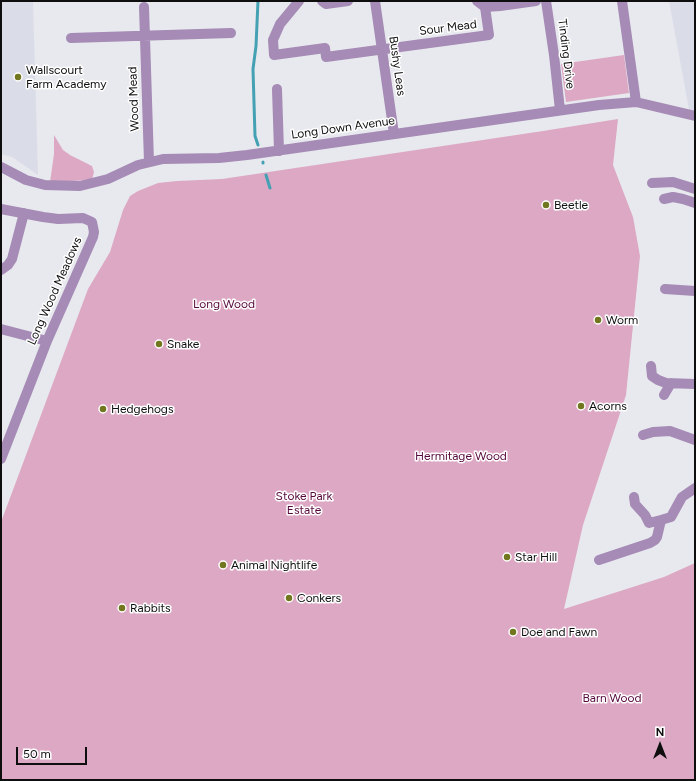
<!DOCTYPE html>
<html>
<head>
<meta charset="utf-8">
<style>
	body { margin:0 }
	#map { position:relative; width:696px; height:781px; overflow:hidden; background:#e8e9ee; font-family:Figtree,sans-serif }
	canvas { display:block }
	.frame { position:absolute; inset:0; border:2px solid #0e0e0f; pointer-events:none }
	.north { position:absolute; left:640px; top:725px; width:40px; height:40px; -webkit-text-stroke:3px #fff; paint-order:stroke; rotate:0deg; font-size:11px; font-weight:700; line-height:16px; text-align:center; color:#0e0e0f }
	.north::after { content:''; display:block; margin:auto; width:14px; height:18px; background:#0e0e0f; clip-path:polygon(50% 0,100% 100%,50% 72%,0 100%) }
	.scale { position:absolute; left:16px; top:747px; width:71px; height:18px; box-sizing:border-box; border:2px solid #0e0e0f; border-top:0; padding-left:5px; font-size:12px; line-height:14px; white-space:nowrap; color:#0e0e0f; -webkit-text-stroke:3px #fff; paint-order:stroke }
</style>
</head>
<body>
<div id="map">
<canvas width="696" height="781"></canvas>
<div class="frame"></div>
<div class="north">N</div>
<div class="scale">50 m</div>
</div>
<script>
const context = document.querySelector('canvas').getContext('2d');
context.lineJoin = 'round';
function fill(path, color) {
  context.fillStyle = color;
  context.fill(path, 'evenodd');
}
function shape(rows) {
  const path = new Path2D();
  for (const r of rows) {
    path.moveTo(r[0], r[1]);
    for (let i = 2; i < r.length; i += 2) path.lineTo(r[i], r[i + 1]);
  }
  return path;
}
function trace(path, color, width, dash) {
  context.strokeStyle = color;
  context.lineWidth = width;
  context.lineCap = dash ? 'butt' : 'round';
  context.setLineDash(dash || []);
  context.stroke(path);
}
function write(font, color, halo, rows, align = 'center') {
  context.font = font + ' Figtree,sans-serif';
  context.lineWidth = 3;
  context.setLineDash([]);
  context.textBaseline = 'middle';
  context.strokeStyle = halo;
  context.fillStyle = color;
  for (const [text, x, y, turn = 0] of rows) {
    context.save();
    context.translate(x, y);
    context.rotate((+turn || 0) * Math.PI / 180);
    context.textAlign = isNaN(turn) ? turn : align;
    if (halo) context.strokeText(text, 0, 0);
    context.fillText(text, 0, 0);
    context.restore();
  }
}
fill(shape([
	[1,1,33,1,38,175,12,157,1,154],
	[669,1,695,1,695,116,690,115]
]), '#dadce8');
fill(shape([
	[624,55,629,93,566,102,561,64],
	[618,119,613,165,633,217,640,256,626,395,583,525,564,609,664,577,695,563,695,780,1,780,1,522,88,289,110,252,123,210,130,196,138,191,158,183,177,181,222,179,543,131],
	[54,135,63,150,70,155,92,166,94,172,92,180,50,182,54,154]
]), '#dca8c4');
trace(shape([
	[258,145,255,136,253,69,256,46,258,1],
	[263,162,263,163],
	[266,175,270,188]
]), '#44a1b3', 3);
trace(shape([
	[299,1,280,24,273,40,274,55,325,48,326,57,489,35,485,7],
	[322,1,326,4,348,1],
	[375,1,394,134],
	[477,1,485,7,500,6,536,1],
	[546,1,554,55,560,110],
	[622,1,636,102],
	[144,7,149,162],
	[71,38,231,33],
	[277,89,279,151],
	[1,167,26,180,45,185,80,186,108,179,138,165,163,159,219,158,247,155,599,105,636,102,695,116],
	[652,183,673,182,695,189],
	[664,199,673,197,683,199,695,203],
	[1,209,43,217,58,219,83,218,92,222,94,232,93,237,47,341,1,459],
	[1,270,8,265,12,259,24,213],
	[665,289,695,291],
	[1,329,47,341],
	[651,366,652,376,658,380,666,383,695,384],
	[664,395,671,383],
	[643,435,653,432,670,431,695,440],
	[661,520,671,517,682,497,695,488],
	[599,560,650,543,655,540,657,537,661,520,649,523,645,515,635,504,634,497]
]), '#a58bb5', 10);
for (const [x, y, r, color] of [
	[18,77,4,"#72771f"],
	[546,205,4,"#72771f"],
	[598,320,4,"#72771f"],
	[159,344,4,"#72771f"],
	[581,406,4,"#72771f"],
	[103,409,4,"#72771f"],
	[507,557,4,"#72771f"],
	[223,565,4,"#72771f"],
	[289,598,4,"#72771f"],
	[122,608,4,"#72771f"],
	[513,632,4,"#72771f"]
]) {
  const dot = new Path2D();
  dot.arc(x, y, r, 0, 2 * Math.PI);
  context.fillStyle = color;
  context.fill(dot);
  trace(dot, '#fff', 1.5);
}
write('12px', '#0e0e0f', '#fff', [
	["Sour Mead",448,28,-7],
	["Tinding Drive",566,54,83],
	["Bushy Leas",397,66,82],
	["Wood Mead",134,99,-92],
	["Long Down Avenue",343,128,-8],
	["Long Wood Meadows",55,291,-66]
]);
write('12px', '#0e0e0f', '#fff', [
	["Wallscourt",26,70],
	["Farm Academy",26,84],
	["Beetle",554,205],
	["Worm",606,320],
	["Snake",167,344],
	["Acorns",589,406],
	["Hedgehogs",111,409],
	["Star Hill",515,557],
	["Animal Nightlife",231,565],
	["Conkers",297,598],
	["Rabbits",130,608],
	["Doe and Fawn",521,632]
], 'left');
write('12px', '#57093e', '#fff', [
	["Long Wood",224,304],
	["Hermitage Wood",461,456],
	["Stoke Park",304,496],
	["Estate",304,510],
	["Barn Wood",612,698]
]);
</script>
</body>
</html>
